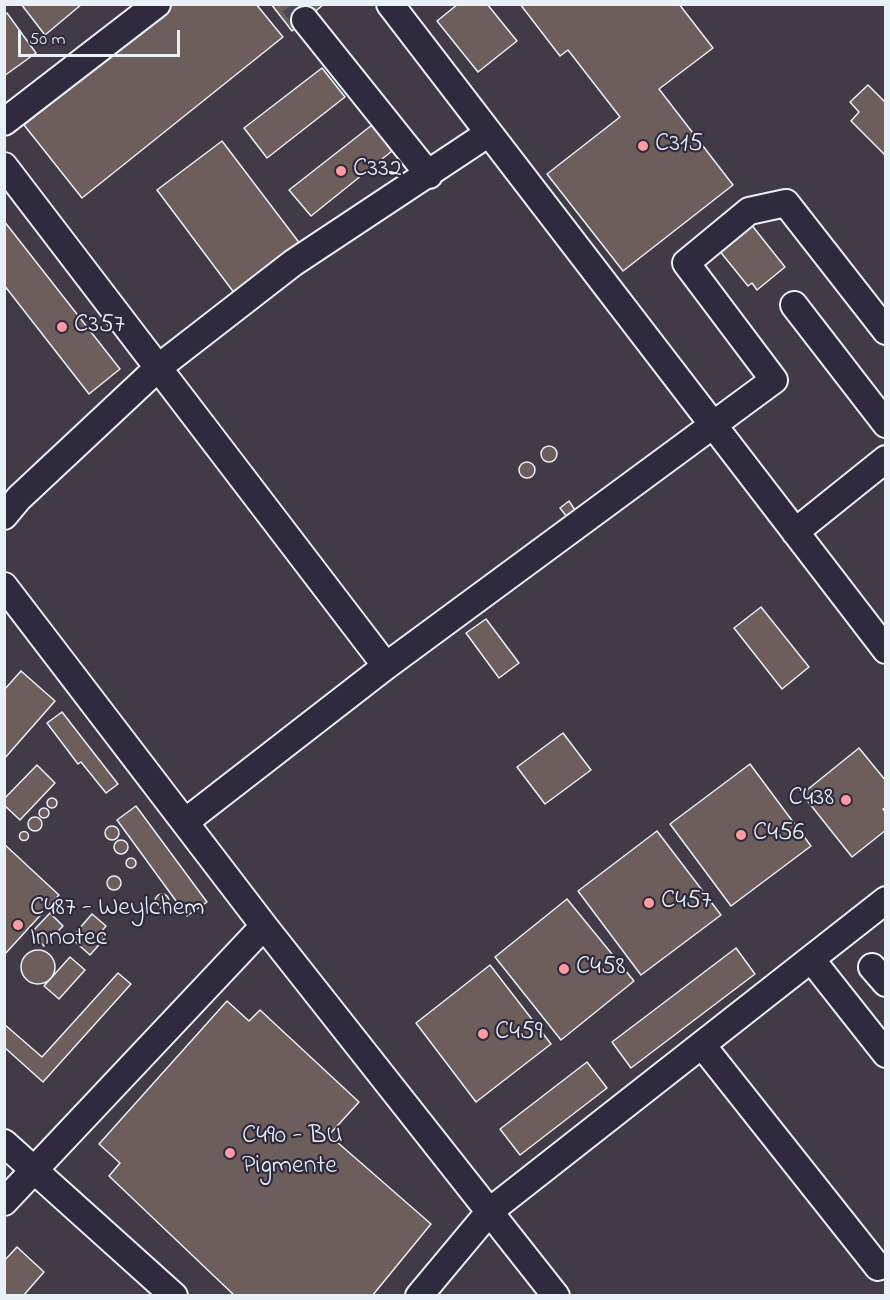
<!DOCTYPE html>
<html>
<head>
<meta charset="utf-8">
<style>
	body { margin:0 }
	#map { position:relative; width:890px; height:1300px; overflow:hidden; background:#2f2a3d; font-family:"Indie Flower",sans-serif }
	canvas { display:block }
	.frame { position:absolute; inset:0; border:6px solid #e8f1f8; pointer-events:none }
	.scale { position:absolute; left:18px; top:30px; width:162px; height:27px; box-sizing:border-box; border:3px solid #e8f1f8; border-top:0; padding-left:8px; font-size:18px; line-height:21px; white-space:nowrap; color:#e8f1f8; -webkit-text-stroke:4px #2f2a3d; paint-order:stroke }
</style>
</head>
<body>
<div id="map">
<canvas width="890" height="1300"></canvas>
<div class="frame"></div>
<div class="scale">50 m</div>
</div>
<script>
const context = document.querySelector('canvas').getContext('2d');
context.lineJoin = 'round';
function fill(path, color) {
  context.fillStyle = color;
  context.fill(path, 'evenodd');
}
function shape(rows) {
  const path = new Path2D();
  for (const r of rows) {
    if (r.length === 3) {
      path.moveTo(r[0] + r[2], r[1]);
      path.arc(r[0], r[1], r[2], 0, 2 * Math.PI);
      continue;
    }
    path.moveTo(r[0], r[1]);
    for (let i = 2; i < r.length; i += 2) path.lineTo(r[i], r[i + 1]);
  }
  return path;
}
function trace(path, color, width, dash) {
  context.strokeStyle = color;
  context.lineWidth = width;
  context.lineCap = dash ? 'butt' : 'round';
  context.setLineDash(dash || []);
  context.stroke(path);
}
function write(font, color, halo, rows, align = 'center') {
  context.font = font + ' "Indie Flower",sans-serif';
  context.lineWidth = 4.5;
  context.setLineDash([]);
  context.textBaseline = 'middle';
  context.strokeStyle = halo;
  context.fillStyle = color;
  for (const [text, x, y, turn = 0] of rows) {
    context.save();
    context.translate(x, y);
    context.rotate((+turn || 0) * Math.PI / 180);
    context.textAlign = isNaN(turn) ? turn : align;
    if (halo) context.strokeText(text, 0, 0);
    context.fillText(text, 0, 0);
    context.restore();
  }
}
fill(shape([
	[5,5,885,5,885,1295,5,1295]
]), '#423a46');
const building = shape([
	[21,4,82,4,45,35,21,4],
	[174,4,256,4,283,37,82,198,24,125,174,4],
	[271,4,324,4,292,31,271,4],
	[458,4,487,4,517,41,478,72,437,21,458,4],
	[520,4,679,4,713,48,659,89,733,185,623,271,547,174,620,117,568,50,560,56,520,4],
	[7,13,36,53,4,76,4,15,7,13],
	[322,68,345,97,267,158,244,128,322,68],
	[868,85,886,103,886,156,851,121,859,112,850,102,868,85],
	[372,125,392,151,311,216,289,190,372,125],
	[222,141,301,245,235,294,157,190,222,141],
	[4,221,120,369,89,394,4,285,4,221],
	[750,223,785,267,757,290,752,283,748,286,718,249,750,223],
	[549,454,8],
	[527,470,8],
	[569,501,575,510,567,517,560,508,569,501],
	[761,607,809,667,782,689,734,628,761,607],
	[486,619,519,663,499,678,466,633,486,619],
	[21,671,55,701,4,759,4,690,21,671],
	[62,712,118,784,106,793,81,762,78,764,47,723,62,712],
	[563,733,591,770,545,804,517,767,563,733],
	[859,748,886,781,886,807,883,809,886,813,886,830,852,857,802,794,859,748],
	[750,764,811,846,731,906,670,824,750,764],
	[37,765,55,783,20,820,4,805,4,799,37,765],
	[52,803,5],
	[136,806,207,902,187,916,117,820,136,806],
	[44,813,5],
	[35,824,7],
	[112,833,7],
	[657,831,721,915,641,975,578,891,657,831],
	[24,836,4.5],
	[121,847,7],
	[4,844,59,895,4,955,4,844],
	[131,863,5],
	[114,883,7],
	[162,901,7],
	[567,899,634,981,561,1040,495,957,567,899],
	[50,913,63,926,44,946,31,933,50,913],
	[92,914,106,926,100,933,105,938,90,955,71,938,92,914],
	[736,948,755,974,631,1068,612,1042,736,948],
	[38,967,17],
	[70,957,85,970,59,999,44,986,70,957],
	[490,965,551,1044,476,1102,416,1023,490,965],
	[118,973,131,984,43,1082,4,1047,4,1024,42,1057,118,973],
	[227,1001,249,1021,260,1010,359,1102,329,1135,431,1224,372,1296,235,1296,109,1176,120,1163,99,1144,227,1001],
	[587,1062,607,1088,520,1155,500,1129,587,1062],
	[17,1247,44,1272,23,1296,4,1296,4,1261,17,1247]
]);
fill(building, '#6d5e5b');
trace(building, '#e8f1f8', 1.5);
trace(shape([
	[293,4,305,20]
]), '#4b4859', 26, [26, 13]);
const minor = shape([
	[390,4,886,650],
	[305,20,429,175],
	[4,122,157,4],
	[4,166,386,666],
	[794,305,886,424],
	[4,516,19,498,159,367,293,263,489,133],
	[795,532,886,459],
	[4,586,264,926,556,1296],
	[185,822,386,666,774,380,686,263,749,211,786,203,886,331],
	[811,959,886,1054],
	[872,967,886,983],
	[702,1045,878,1267],
	[4,1143,174,1296],
	[4,1202,264,926],
	[419,1296,490,1211,886,900]
]);
trace(minor, '#e8f1f8', 30);
trace(minor, '#2f2a3d', 26);
for (const [x, y, r, color] of [
	[643,146,6,"#ff9aa2"],
	[341,171,6,"#ff9aa2"],
	[62,327,6,"#ff9aa2"],
	[846,800,6,"#ff9aa2"],
	[741,835,6,"#ff9aa2"],
	[649,903,6,"#ff9aa2"],
	[18,925,6,"#ff9aa2"],
	[564,969,6,"#ff9aa2"],
	[483,1034,6,"#ff9aa2"],
	[230,1153,6,"#ff9aa2"]
]) {
  const dot = new Path2D();
  dot.arc(x, y, r, 0, 2 * Math.PI);
  context.fillStyle = color;
  context.fill(dot);
  trace(dot, '#2f2a3d', 2);
}
write('26px', '#e8f1f8', '#2f2a3d', [
	["C315",655,146],
	["C332",353,171],
	["C357",74,327],
	["C438",834,800,"right"],
	["C456",753,835],
	["C457",661,903],
	["C487 - Weylchem",30,910],
	["Innotec",30,940],
	["C458",576,969],
	["C459",495,1034],
	["C490 - BU",242,1138],
	["Pigmente",242,1168]
], 'left');
</script>
</body>
</html>
